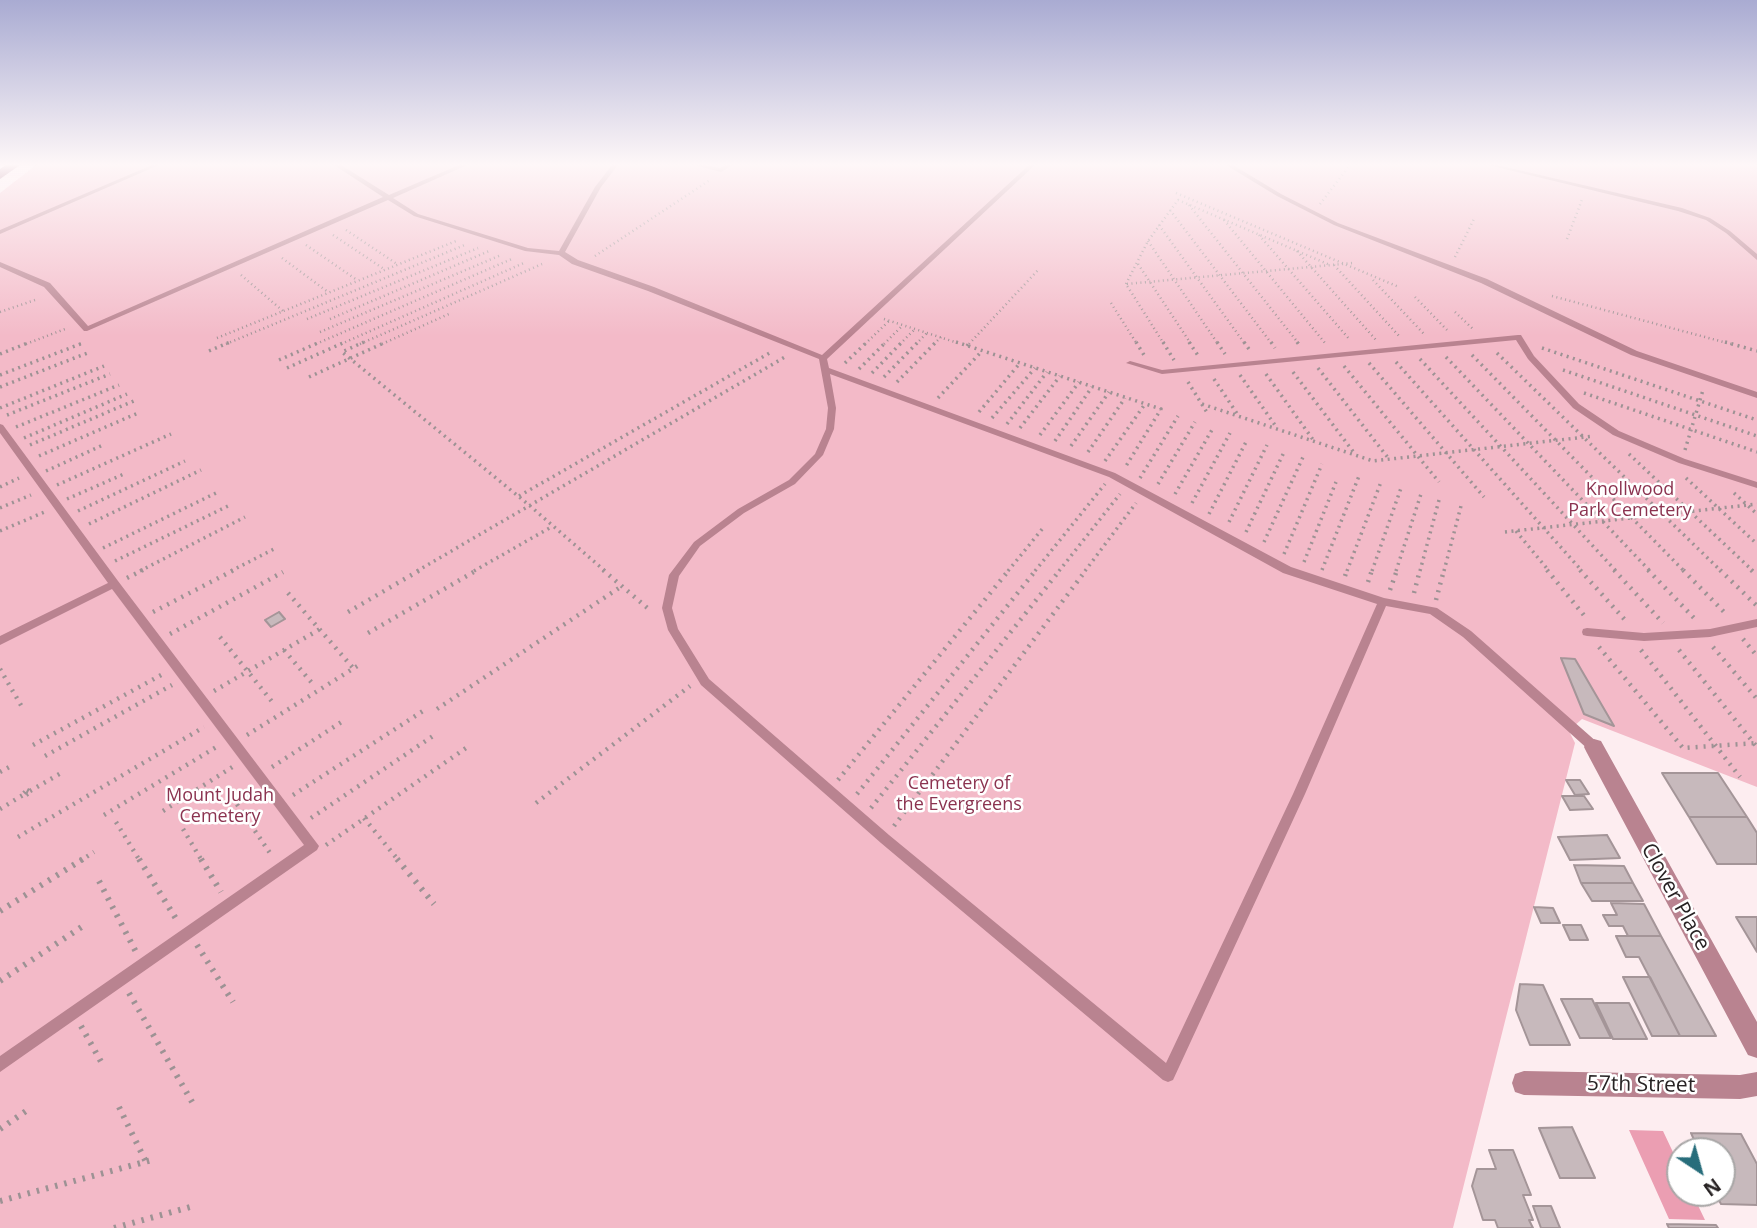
<!DOCTYPE html>
<html>
<head>
<meta charset="utf-8">
<style>
	body { margin:0 }
	#map { position:relative; width:1757px; height:1228px; overflow:hidden; background:#fdedf0; font-family:"Open Sans",sans-serif }
	canvas { display:block }
	.north { position:absolute; left:1666px; top:1137px; width:70px; height:70px; box-sizing:border-box; background:#fff; border:2px solid #a9a7a7; border-radius:50%; rotate:144deg; font-size:19px; font-weight:700; line-height:28px; text-align:center; color:#282324 }
	.north::after { content:''; display:block; margin:auto; width:24px; height:32px; background:#276d7b; clip-path:polygon(50% 0,100% 100%,50% 72%,0 100%) }
</style>
</head>
<body>
<div id="map">
<canvas width="1757" height="1228"></canvas>
<div class="north">N</div>
</div>
<script>
const context = document.querySelector('canvas').getContext('2d');
context.lineJoin = 'round';
function fill(path, color) {
  context.fillStyle = color;
  context.fill(path, 'evenodd');
}
function shape(rows) {
  const path = new Path2D();
  for (const r of rows) {
    path.moveTo(r[0], r[1]);
    for (let i = 2; i < r.length; i += 2) path.lineTo(r[i], r[i + 1]);
  }
  return path;
}
function trace(path, color, width, dash) {
  context.strokeStyle = color;
  context.lineWidth = width;
  context.lineCap = dash ? 'butt' : 'round';
  context.setLineDash(dash || []);
  context.stroke(path);
}
function write(font, color, halo, rows, align = 'center') {
  context.font = font + ' "Open Sans",sans-serif';
  context.lineWidth = 5;
  context.setLineDash([]);
  context.textBaseline = 'middle';
  context.strokeStyle = halo;
  context.fillStyle = color;
  for (const [text, x, y, turn = 0] of rows) {
    context.save();
    context.translate(x, y);
    context.rotate((+turn || 0) * Math.PI / 180);
    context.textAlign = isNaN(turn) ? turn : align;
    if (halo) context.strokeText(text, 0, 0);
    context.fillText(text, 0, 0);
    context.restore();
  }
}
fill(shape([
	[36,165,1757,165,1757,787,1582,719,1573,727,1570,733,1575,743,1453,1228,0,1228,0,193]
]), '#f3bac8');
fill(shape([
	[1629,1130,1663,1131,1680,1167,1680,1193,1692,1193,1705,1220,1669,1219]
]), '#eb9eb2');
const building = shape([
	[279,612,285,619,271,627,265,620,279,612],
	[1561,658,1575,659,1614,726,1584,714,1561,658],
	[1662,773,1718,773,1747,817,1689,817,1662,773],
	[1566,780,1580,780,1589,794,1575,795,1566,780],
	[1562,796,1584,796,1593,809,1570,810,1562,796],
	[1689,817,1747,817,1757,833,1757,864,1717,864,1689,817],
	[1607,835,1620,858,1570,860,1558,837,1607,835],
	[1574,865,1624,866,1633,883,1581,883,1574,865],
	[1581,883,1633,883,1643,901,1592,901,1581,883],
	[1611,903,1644,904,1661,936,1628,936,1623,926,1609,926,1603,915,1617,915,1611,903],
	[1534,907,1553,908,1560,923,1541,923,1534,907],
	[1736,917,1757,917,1757,952,1736,917],
	[1563,925,1581,925,1588,940,1570,940,1563,925],
	[1616,936,1661,936,1716,1036,1680,1036,1639,957,1626,957,1616,936],
	[1623,977,1650,977,1680,1036,1652,1036,1623,977],
	[1520,984,1543,985,1570,1045,1530,1045,1516,1010,1520,984],
	[1561,999,1592,999,1611,1038,1580,1038,1561,999],
	[1596,1003,1629,1003,1647,1039,1613,1039,1596,1003],
	[1572,1127,1595,1178,1560,1178,1539,1128,1572,1127],
	[1691,1133,1741,1134,1757,1164,1757,1205,1721,1204,1715,1193,1722,1193,1722,1151,1699,1151,1691,1133],
	[1489,1150,1513,1150,1531,1195,1523,1195,1533,1220,1529,1220,1533,1228,1498,1228,1495,1220,1483,1220,1472,1186,1477,1169,1496,1169,1489,1150],
	[1533,1206,1551,1206,1560,1228,1541,1228,1533,1206],
	[1667,1224,1716,1225,1718,1228,1669,1228,1667,1224]
]);
fill(building, '#c7b9bc');
trace(building, '#a49598', 2);
trace(shape([
	[1176,193,1399,287],
	[1320,204,1350,165],
	[1189,205,1299,344],
	[1170,210,1272,344],
	[1224,220,1325,343],
	[1159,225,1245,344],
	[346,230,397,264],
	[333,235,384,269],
	[1259,235,1350,340],
	[1567,239,1583,197],
	[1148,241,1218,344],
	[306,245,357,280],
	[1297,251,1376,340],
	[595,256,710,180],
	[1455,257,1475,217],
	[282,258,328,292],
	[1138,264,1191,344],
	[1334,265,1400,337],
	[241,275,283,311],
	[1373,280,1425,335],
	[1126,284,1148,241,1178,200,1330,265],
	[1552,296,1731,344],
	[1415,297,1449,332],
	[1111,303,1137,344],
	[0,312,35,300],
	[1455,312,1473,329],
	[307,319,478,248],
	[330,319,489,251],
	[884,319,961,344],
	[320,332,501,255],
	[217,338,456,241],
	[26,344,65,329],
	[80,344,83,343],
	[226,344,467,244],
	[316,344,514,258],
	[341,344,526,262],
	[360,344,542,264],
	[382,344,451,313],
	[865,344,889,321],
	[884,344,903,325],
	[900,344,915,329],
	[916,344,927,333],
	[934,344,941,337],
	[969,344,1039,269],
	[1164,344,1126,284,1353,263]
]), '#9d9294', 2.5, [1, 3.5]);
trace(shape([
	[364,342,342,352,529,505,605,571],
	[956,342,1161,409,1126,466],
	[1136,342,1144,355],
	[1163,342,1174,360],
	[1189,342,1199,357],
	[1217,342,1225,354],
	[1244,342,1251,352],
	[1271,342,1275,348],
	[1297,342,1301,347],
	[1725,342,1757,351],
	[967,346,970,342],
	[1542,348,1757,420],
	[209,351,230,342],
	[1497,353,1721,571],
	[0,354,30,342],
	[1472,355,1684,571],
	[1446,357,1650,571],
	[1420,359,1616,571],
	[279,360,320,342],
	[1396,362,1582,571],
	[845,363,867,342],
	[1369,363,1484,497],
	[1344,366,1439,482],
	[287,368,345,342],
	[1318,368,1389,459],
	[859,369,886,342],
	[1563,370,1757,436],
	[1293,372,1355,454],
	[872,373,902,342],
	[1266,374,1314,441],
	[0,375,83,343],
	[1240,375,1277,428],
	[309,377,386,342],
	[884,377,918,342],
	[1214,379,1238,415],
	[897,382,936,342],
	[1188,382,1208,414],
	[0,387,90,352],
	[1584,393,1757,452],
	[938,398,982,351],
	[1202,404,1373,461,1594,436],
	[0,408,104,366],
	[979,412,1020,363],
	[7,415,110,374],
	[992,418,1035,368],
	[1007,424,1047,372],
	[16,427,119,385],
	[1020,428,1060,376],
	[1040,435,1079,382],
	[24,438,127,394],
	[1055,441,1092,387],
	[30,445,136,400],
	[1071,446,1109,392],
	[1685,450,1703,390],
	[1088,452,1125,398],
	[1629,454,1753,571],
	[39,456,138,413],
	[1105,461,1145,404],
	[46,471,103,445],
	[1140,478,1178,416],
	[1686,478,1757,544],
	[1158,484,1195,422],
	[57,485,171,434],
	[0,487,19,478],
	[1734,493,1757,514],
	[1175,494,1213,428],
	[519,496,773,351],
	[67,499,124,474],
	[1192,503,1230,433],
	[0,508,31,495],
	[78,511,185,461],
	[1209,514,1247,440],
	[1229,522,1267,445],
	[89,524,201,470],
	[0,531,47,511],
	[1516,531,1549,571],
	[1246,532,1285,450],
	[1505,532,1757,504],
	[1264,542,1303,457],
	[103,548,216,493],
	[1284,554,1322,464],
	[115,561,228,506],
	[1304,562,1336,482],
	[1322,570,1359,476],
	[140,571,245,517],
	[231,571,276,548],
	[417,571,785,357],
	[474,571,553,526],
	[1008,571,1043,528],
	[1035,571,1105,484],
	[1059,571,1120,494],
	[1085,571,1136,503],
	[1347,571,1381,482],
	[1372,571,1401,488],
	[1396,571,1421,494],
	[1420,571,1439,500],
	[1444,571,1461,506]
]), '#9d9294', 3.5, [2, 4.5]);
trace(shape([
	[603,570,651,611],
	[1547,570,1587,619],
	[1580,570,1625,620],
	[1614,570,1663,623],
	[1648,570,1695,619],
	[1683,570,1726,614],
	[1720,570,1757,606],
	[1751,570,1757,575],
	[1345,576,1347,570],
	[127,578,143,570],
	[1368,582,1372,570],
	[1390,590,1397,570],
	[288,593,354,669],
	[1414,593,1420,570],
	[1436,600,1444,570],
	[153,612,234,570],
	[348,612,420,570],
	[368,633,477,570],
	[170,634,283,572],
	[220,637,274,704],
	[1743,639,1757,656],
	[1599,647,1683,748,1757,743],
	[1713,647,1757,699],
	[284,650,312,683],
	[1641,650,1740,777],
	[1679,650,1757,747],
	[0,669,22,707],
	[214,691,320,629],
	[437,709,622,586],
	[247,735,359,665],
	[33,745,163,674],
	[45,756,172,685],
	[272,767,343,721],
	[0,772,13,765],
	[838,780,1009,570],
	[27,790,31,792,24,796,23,794,27,790],
	[30,791,61,773],
	[228,791,272,856],
	[857,794,1036,570],
	[293,795,423,711],
	[536,803,690,686],
	[871,808,1060,570],
	[0,809,23,795],
	[163,811,234,766],
	[104,815,218,746],
	[311,818,433,736],
	[364,818,399,861],
	[116,822,140,861],
	[894,826,1086,570],
	[183,829,202,861],
	[18,837,204,727],
	[326,845,466,748],
	[80,861,94,852]
]), '#9d9294', 4.5, [2, 6]);
trace(shape([
	[139,859,178,922],
	[201,859,221,892],
	[397,859,434,904],
	[99,881,136,952],
	[0,911,83,859],
	[197,945,233,1002],
	[0,981,83,926],
	[129,993,195,1107],
	[81,1026,104,1067],
	[119,1107,146,1162],
	[0,1129,29,1109],
	[0,1201,152,1160],
	[114,1228,194,1206]
]), '#9d9294', 6, [2.5, 7]);
fill(shape([
	[152,165,159,165,0,234,0,230,152,165],
	[334,165,341,165,389,195,459,165,466,165,465,166,393,198,418,214,528,248,559,251,595,187,612,165,618,165,601,187,565,252,578,260,654,287,822,355,1029,165,1035,165,827,359,829,368,1115,473,1291,567,1384,598,1437,608,1471,631,1598,743,1600,747,1598,751,1594,752,1590,751,1463,637,1430,614,1386,606,1305,794,1173,1080,1168,1082,1163,1080,881,843,701,685,668,630,662,608,669,575,694,542,738,509,789,480,815,454,826,429,828,408,819,359,648,291,572,264,559,255,525,251,414,216,388,200,87,331,84,331,44,287,0,267,0,262,50,283,88,326,383,197,334,165],
	[830,374,1109,477,1283,573,1377,604,1293,794,1166,1063,889,835,709,679,678,629,672,608,679,576,700,546,744,513,795,484,823,455,834,429,836,408,830,374],
	[694,165,704,165,720,168,726,165,733,165,721,172,694,165],
	[1226,165,1233,165,1281,194,1338,223,1487,279,1637,351,1757,392,1757,398,1631,355,1481,283,1334,225,1277,196,1226,165],
	[1488,165,1497,165,1682,208,1710,218,1730,231,1757,254,1757,260,1726,233,1706,220,1678,211,1488,165],
	[1518,335,1521,335,1534,356,1579,404,1619,431,1685,459,1757,482,1757,488,1679,463,1613,435,1573,408,1528,359,1516,340,1162,374,1126,363,1130,361,1162,370,1518,335],
	[0,424,3,425,118,581,319,846,317,850,0,1072,0,1056,304,845,112,589,0,645,0,636,108,583,0,433,0,424],
	[1757,619,1757,627,1710,637,1644,641,1587,636,1583,635,1582,632,1583,629,1587,628,1644,633,1710,629,1757,619]
]), '#b98390');
fill(shape([
	[1594,739,1601,741,1757,1022,1757,1058,1748,1055,1587,753,1584,747,1587,741,1594,739],
	[1524,1071,1740,1075,1757,1072,1757,1096,1740,1099,1524,1095,1515,1092,1512,1083,1515,1074,1524,1071]
]), '#b98390');
fill(shape([
	[6,165,20,165,0,179,0,169,6,165]
]), '#5d022a');
const sky = context.createLinearGradient(0, 0, 0, 336);
sky.addColorStop(0, '#a9abd2');
sky.addColorStop(0.49, '#fef7f8');
sky.addColorStop(1, '#fef7f800');
context.fillStyle = sky;
context.fillRect(0, 0, 1757, 336);
write('18px', '#8b3350', '#fff', [
	["Knollwood",1630,490],
	["Park Cemetery",1630,511],
	["Cemetery of",959,784],
	["the Evergreens",959,805],
	["Mount Judah",220,796],
	["Cemetery",220,817]
]);
write('21px', '#282324', '#fff', [
	["Clover Place",1675,897,61],
	["57th Street",1641,1085,1]
]);
</script>
</body>
</html>
